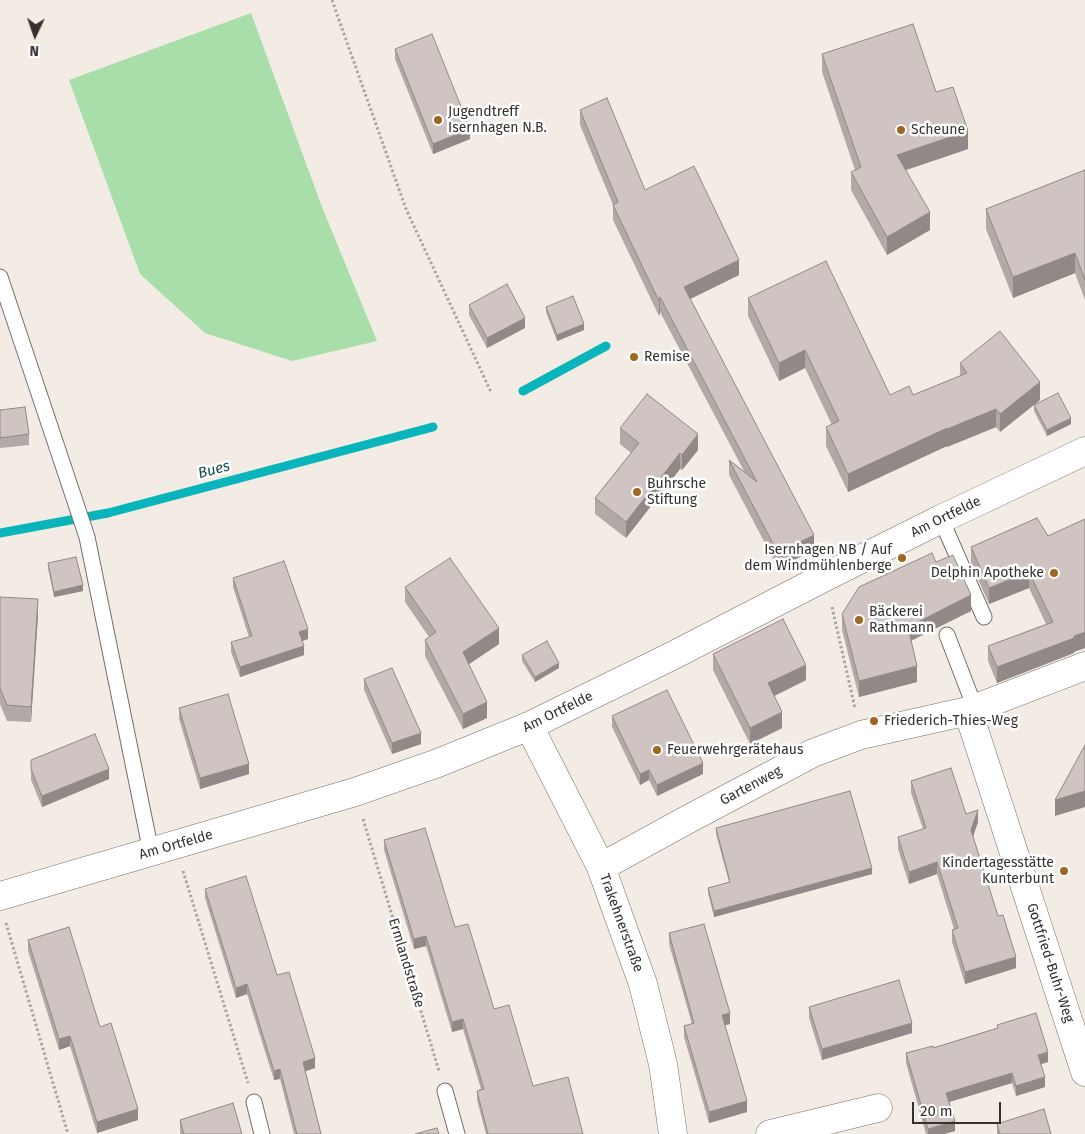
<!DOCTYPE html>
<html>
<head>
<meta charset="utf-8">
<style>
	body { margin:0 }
	#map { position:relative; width:1085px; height:1134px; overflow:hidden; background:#f3ece5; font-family:"Fira Sans",sans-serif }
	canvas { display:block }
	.north { position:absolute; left:10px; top:10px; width:50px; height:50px; -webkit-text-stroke:4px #fff; paint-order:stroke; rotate:183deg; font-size:14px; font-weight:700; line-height:20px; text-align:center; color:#33302d }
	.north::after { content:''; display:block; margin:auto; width:18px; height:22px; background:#33302d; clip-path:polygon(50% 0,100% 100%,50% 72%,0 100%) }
	.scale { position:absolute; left:912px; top:1102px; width:89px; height:22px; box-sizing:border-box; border:2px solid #33302d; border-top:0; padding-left:6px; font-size:15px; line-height:18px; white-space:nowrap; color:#33302d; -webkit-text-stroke:4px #fff; paint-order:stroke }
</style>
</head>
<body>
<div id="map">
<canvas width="1085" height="1134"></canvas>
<div class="north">N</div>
<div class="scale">20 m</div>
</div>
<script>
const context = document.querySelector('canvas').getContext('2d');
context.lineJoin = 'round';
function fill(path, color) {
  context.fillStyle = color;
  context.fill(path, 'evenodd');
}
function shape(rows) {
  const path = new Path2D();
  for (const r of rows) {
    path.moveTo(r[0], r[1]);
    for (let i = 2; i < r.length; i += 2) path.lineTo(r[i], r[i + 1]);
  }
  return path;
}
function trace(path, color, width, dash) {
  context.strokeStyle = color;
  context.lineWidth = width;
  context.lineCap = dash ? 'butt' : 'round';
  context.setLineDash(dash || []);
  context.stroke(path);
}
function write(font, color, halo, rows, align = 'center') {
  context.font = font + ' "Fira Sans",sans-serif';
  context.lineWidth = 5;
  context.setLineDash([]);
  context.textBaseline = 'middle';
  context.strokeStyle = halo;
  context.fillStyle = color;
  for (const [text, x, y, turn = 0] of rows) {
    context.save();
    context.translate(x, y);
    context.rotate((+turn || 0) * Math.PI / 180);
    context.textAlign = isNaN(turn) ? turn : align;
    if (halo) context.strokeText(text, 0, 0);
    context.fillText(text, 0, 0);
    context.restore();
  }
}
fill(shape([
	[251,13,322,207,377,341,292,361,205,333,140,274,69,80]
]), '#a8dea9');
trace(shape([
	[523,391,606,346],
	[0,533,108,513,433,427]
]), '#09b5ba', 9);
const service = shape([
	[0,277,87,537,151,852],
	[941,519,984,617],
	[947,635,975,708],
	[445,1091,457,1134],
	[254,1102,262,1134]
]);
const minor = shape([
	[968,711,1085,1072],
	[529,726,601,867,643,984,663,1064,673,1134],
	[601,867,683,822,813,753,861,735,968,711,1085,666],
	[770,1134,878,1108]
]);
const secondary = shape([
	[0,896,355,792,438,763,529,726,672,656,825,577,941,519,1085,451]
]);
trace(service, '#756f69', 17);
trace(minor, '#756f69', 29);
trace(secondary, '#756f69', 29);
trace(shape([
	[332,0,406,209,491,392],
	[832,607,855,708],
	[363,819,439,1071],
	[183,871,248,1083],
	[6,923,68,1134]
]), '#aaa59f', 3, [2.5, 2.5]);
trace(service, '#fff', 15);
trace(minor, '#fff', 28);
trace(secondary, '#fff', 28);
fill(shape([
	[395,49,470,139,433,154,395,59],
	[822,54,936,92,968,149,906,170,930,230,887,255,851,190,851,172,855,170,822,72],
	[580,110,645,190,739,275,690,299,814,550,778,568,729,475,729,460,744,471,660,312,659,316,613,220,613,205,580,125],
	[1085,170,1085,300,1075,273,1013,298,986,229,986,209],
	[748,298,890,395,913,395,960,376,960,363,1040,400,1000,432,996,427,947,447,947,446,848,492,826,446,826,427,832,425,805,368,779,381,748,316],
	[469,305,525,328,487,348,469,315],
	[546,307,584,330,557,341,546,312],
	[1034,405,1071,424,1047,436,1034,411],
	[0,410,29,434,29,445,0,448],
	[620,428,698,450,682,470,680,469,626,538,595,514,595,498,631,453,620,444],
	[1037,518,1074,653,997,683,988,661,988,646,1046,624,1029,588,989,604,971,563,971,547],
	[936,562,971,611,911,641,917,682,859,697,842,630,842,614],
	[48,563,83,591,54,597,48,568],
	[233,578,308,639,302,641,304,655,240,677,231,652,231,642,249,637,233,587],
	[405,587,499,644,469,664,487,718,463,729,425,656,425,640,429,637,405,602],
	[0,597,38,615,31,722,7,721,0,704],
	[713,654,806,680,774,696,782,728,750,744,713,670],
	[522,655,559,668,535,682,522,661],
	[364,679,421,744,392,754,364,690],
	[179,708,249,774,200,789,179,719],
	[612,716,703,774,657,796,649,780,640,785,612,727],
	[31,760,109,779,42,807,31,780],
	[911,781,978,822,973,837,998,916,1016,968,965,984,952,942,952,930,954,929,937,874,909,884,898,849,898,837,923,829,911,793],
	[716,828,872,874,714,917,708,893,708,888,729,882,716,834],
	[384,840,455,927,494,1009,533,1086,583,1134,486,1134,477,1100,477,1091,481,1089,463,1029,452,1032,426,946,414,949,384,850],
	[205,889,277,975,315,1068,305,1071,321,1134,294,1134,280,1079,274,1080,247,994,236,998,205,898],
	[669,933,730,1024,725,1025,747,1112,709,1123,684,1037,684,1026,692,1024,669,944],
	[28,940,100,1027,138,1120,97,1133,70,1046,59,1050,28,951],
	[809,1007,912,1033,822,1060,809,1018],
	[997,1025,1048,1062,1041,1064,1045,1087,1016,1096,1012,1083,949,1102,955,1131,944,1134,926,1134,906,1063,906,1053,933,1048,997,1028],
	[180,1120,242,1134,180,1134],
	[997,1124,1051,1134,997,1134]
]), '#b2a9a6');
fill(shape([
	[470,129,470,139,433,154,433,144],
	[968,131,968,149,897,173,897,155],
	[930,212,930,230,887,255,887,237],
	[1075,253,1075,273,1013,298,1013,277],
	[739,260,739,275,684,302,684,287],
	[660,297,660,312,659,316,659,301],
	[525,318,525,328,487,348,487,338],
	[584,324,584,330,557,341,557,335],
	[805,350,805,368,779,381,779,363],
	[1040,382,1040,400,1000,432,1000,414],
	[996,409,996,427,947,447,947,429],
	[1071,418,1071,424,1047,436,1047,430],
	[947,428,947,446,848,492,848,474],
	[698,434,698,450,682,470,682,455],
	[680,453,680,469,626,538,626,522],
	[814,535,814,550,778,568,778,553],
	[1029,572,1029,588,989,604,989,588],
	[83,585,83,591,54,597,54,592],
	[971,595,971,611,908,642,908,627],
	[38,599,38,615,31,722,31,707],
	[499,628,499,644,463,668,463,652],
	[308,629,308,639,299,642,299,632],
	[1085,632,1085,648,1074,652,1074,653,997,683,997,667,1074,636],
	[304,646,304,655,240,677,240,667],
	[559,663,559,668,535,682,535,677],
	[806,665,806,680,768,699,768,683],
	[917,666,917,682,859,697,859,681],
	[487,702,487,718,463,729,463,714],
	[782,712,782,728,750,744,750,728],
	[421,733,421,744,392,754,392,743],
	[703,763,703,774,657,796,657,785],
	[249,764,249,774,200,789,200,778],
	[109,769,109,779,42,807,42,796],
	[649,770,649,780,640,785,640,774],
	[1085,791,1085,807,1055,816,1055,800],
	[978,810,978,822,971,842,971,830],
	[937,862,937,874,909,884,909,872],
	[872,868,872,874,714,917,714,911],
	[426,936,426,946,414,949,414,939],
	[1016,957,1016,968,965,984,965,972],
	[247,984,247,994,236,998,236,988],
	[730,1013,730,1024,722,1026,722,1015],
	[463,1019,463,1029,452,1032,452,1022],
	[912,1023,912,1033,822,1060,822,1049],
	[70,1036,70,1046,59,1050,59,1039],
	[1048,1052,1048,1062,1038,1065,1038,1055],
	[315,1058,315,1068,303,1072,303,1062],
	[280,1069,280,1079,274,1080,274,1071],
	[1012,1073,1012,1083,946,1103,946,1093],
	[1045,1077,1045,1087,1016,1096,1016,1086],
	[747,1101,747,1112,709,1123,709,1112],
	[138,1109,138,1120,97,1133,97,1122],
	[955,1121,955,1131,944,1134,928,1134,928,1129]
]), '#918987');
const building = shape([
	[913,24,936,92,953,87,968,131,897,155,930,212,887,237,851,172,861,167,822,54,913,24],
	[432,34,470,129,433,144,395,49,432,34],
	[607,98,645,190,694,166,739,260,684,287,814,535,778,553,729,460,757,482,660,297,659,301,613,205,618,202,580,110,607,98],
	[1085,170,1085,280,1075,253,1013,277,986,209,1085,170],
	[826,261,890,395,909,386,913,395,967,373,960,363,1000,331,1040,382,1000,414,996,409,947,429,947,428,848,474,826,427,839,421,805,350,779,363,748,298,826,261],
	[507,284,525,318,487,338,469,305,507,284],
	[573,296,584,324,557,335,546,307,573,296],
	[1058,393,1071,418,1047,430,1034,405,1058,393],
	[647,394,698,434,682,455,680,453,626,522,595,498,639,443,620,428,647,394],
	[25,407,29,434,0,438,0,410,25,407],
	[1037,518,1048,536,1085,519,1085,632,1074,636,1074,638,997,667,988,646,1053,622,1029,572,989,588,971,547,1037,518],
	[932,553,936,562,953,555,971,595,908,627,917,666,859,681,842,614,859,587,932,553],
	[76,557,83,585,54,592,48,563,76,557],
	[450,558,499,628,463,652,487,702,463,714,425,640,436,632,405,587,450,558],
	[284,561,308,629,299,632,304,646,240,667,231,642,252,636,233,578,284,561],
	[0,597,38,599,31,707,7,705,0,688,0,597],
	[783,619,806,665,768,683,782,712,750,728,713,654,783,619],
	[547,641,559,663,535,677,522,655,547,641],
	[392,668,421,733,392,743,364,679,392,668],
	[667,690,703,763,657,785,649,770,640,774,612,716,667,690],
	[228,694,249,764,200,778,179,708,228,694],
	[95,734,109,769,42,796,31,769,31,760,95,734],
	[1085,745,1085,791,1055,800,1085,745],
	[951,768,966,814,978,810,971,830,998,916,1003,915,1016,957,965,972,952,930,958,928,937,862,909,872,898,837,926,828,911,781,951,768],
	[850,791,872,868,714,911,708,888,730,882,716,828,850,791],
	[425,828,455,927,468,924,494,1009,509,1005,533,1086,568,1077,583,1134,488,1134,477,1091,484,1089,463,1019,452,1022,426,936,414,939,384,840,425,828],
	[246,876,277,975,289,972,315,1058,303,1062,321,1134,297,1134,280,1069,274,1071,247,984,236,988,205,889,246,876],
	[704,924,730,1013,722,1015,747,1101,709,1112,684,1026,694,1023,669,933,704,924],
	[69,927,100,1027,111,1023,138,1109,97,1122,70,1036,59,1039,28,940,69,927],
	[899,980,912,1023,822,1049,809,1007,899,980],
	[1036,1013,1048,1052,1038,1055,1045,1077,1016,1086,1012,1073,946,1093,955,1121,928,1129,906,1053,933,1046,933,1048,998,1028,997,1025,1036,1013],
	[233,1103,242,1134,184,1134,180,1120,233,1103],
	[1044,1109,1051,1134,1000,1134,997,1124,1044,1109],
	[437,1128,439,1134,415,1134,437,1128]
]);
fill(building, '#cfc4c1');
trace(building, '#918987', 1);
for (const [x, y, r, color] of [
	[438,120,5,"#9e6722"],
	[901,130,5,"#9e6722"],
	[634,357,5,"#9e6722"],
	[637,492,5,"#9e6722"],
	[902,558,5,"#9e6722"],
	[1054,573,5,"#9e6722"],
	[859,620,5,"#9e6722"],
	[874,721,5,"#9e6722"],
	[657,750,5,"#9e6722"],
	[1064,871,5,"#9e6722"]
]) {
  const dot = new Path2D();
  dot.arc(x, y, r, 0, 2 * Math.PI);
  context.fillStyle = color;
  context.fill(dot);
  trace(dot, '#fff', 2);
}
write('14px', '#33302d', '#fff', [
	["Jugendtreff",448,112],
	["Isernhagen N.B.",448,128],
	["Scheune",911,130],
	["Remise",644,357],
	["Buhrsche",647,484],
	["Stiftung",647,500],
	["Isernhagen NB / Auf",892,550,"right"],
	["dem Windmühlenberge",892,566,"right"],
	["Delphin Apotheke",1044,573,"right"],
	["Bäckerei",869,612],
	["Rathmann",869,628],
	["Friederich-Thies-Weg",884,721],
	["Feuerwehrgerätehaus",667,750],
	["Kindertagesstätte",1054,863,"right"],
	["Kunterbunt",1054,879,"right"]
], 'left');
write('14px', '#33302d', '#fff', [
	["Am Ortfelde",946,517,-26],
	["Am Ortfelde",558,712,-26],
	["Gartenweg",751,786,-28],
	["Am Ortfelde",176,845,-16],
	["Trakehnerstraße",621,923,70],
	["Ermlandstraße",406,963,73],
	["Gottfried-Buhr-Weg",1050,963,72]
]);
write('italic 15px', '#0f4d4f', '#fff', [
	["Bues",214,470,-15]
]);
</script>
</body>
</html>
